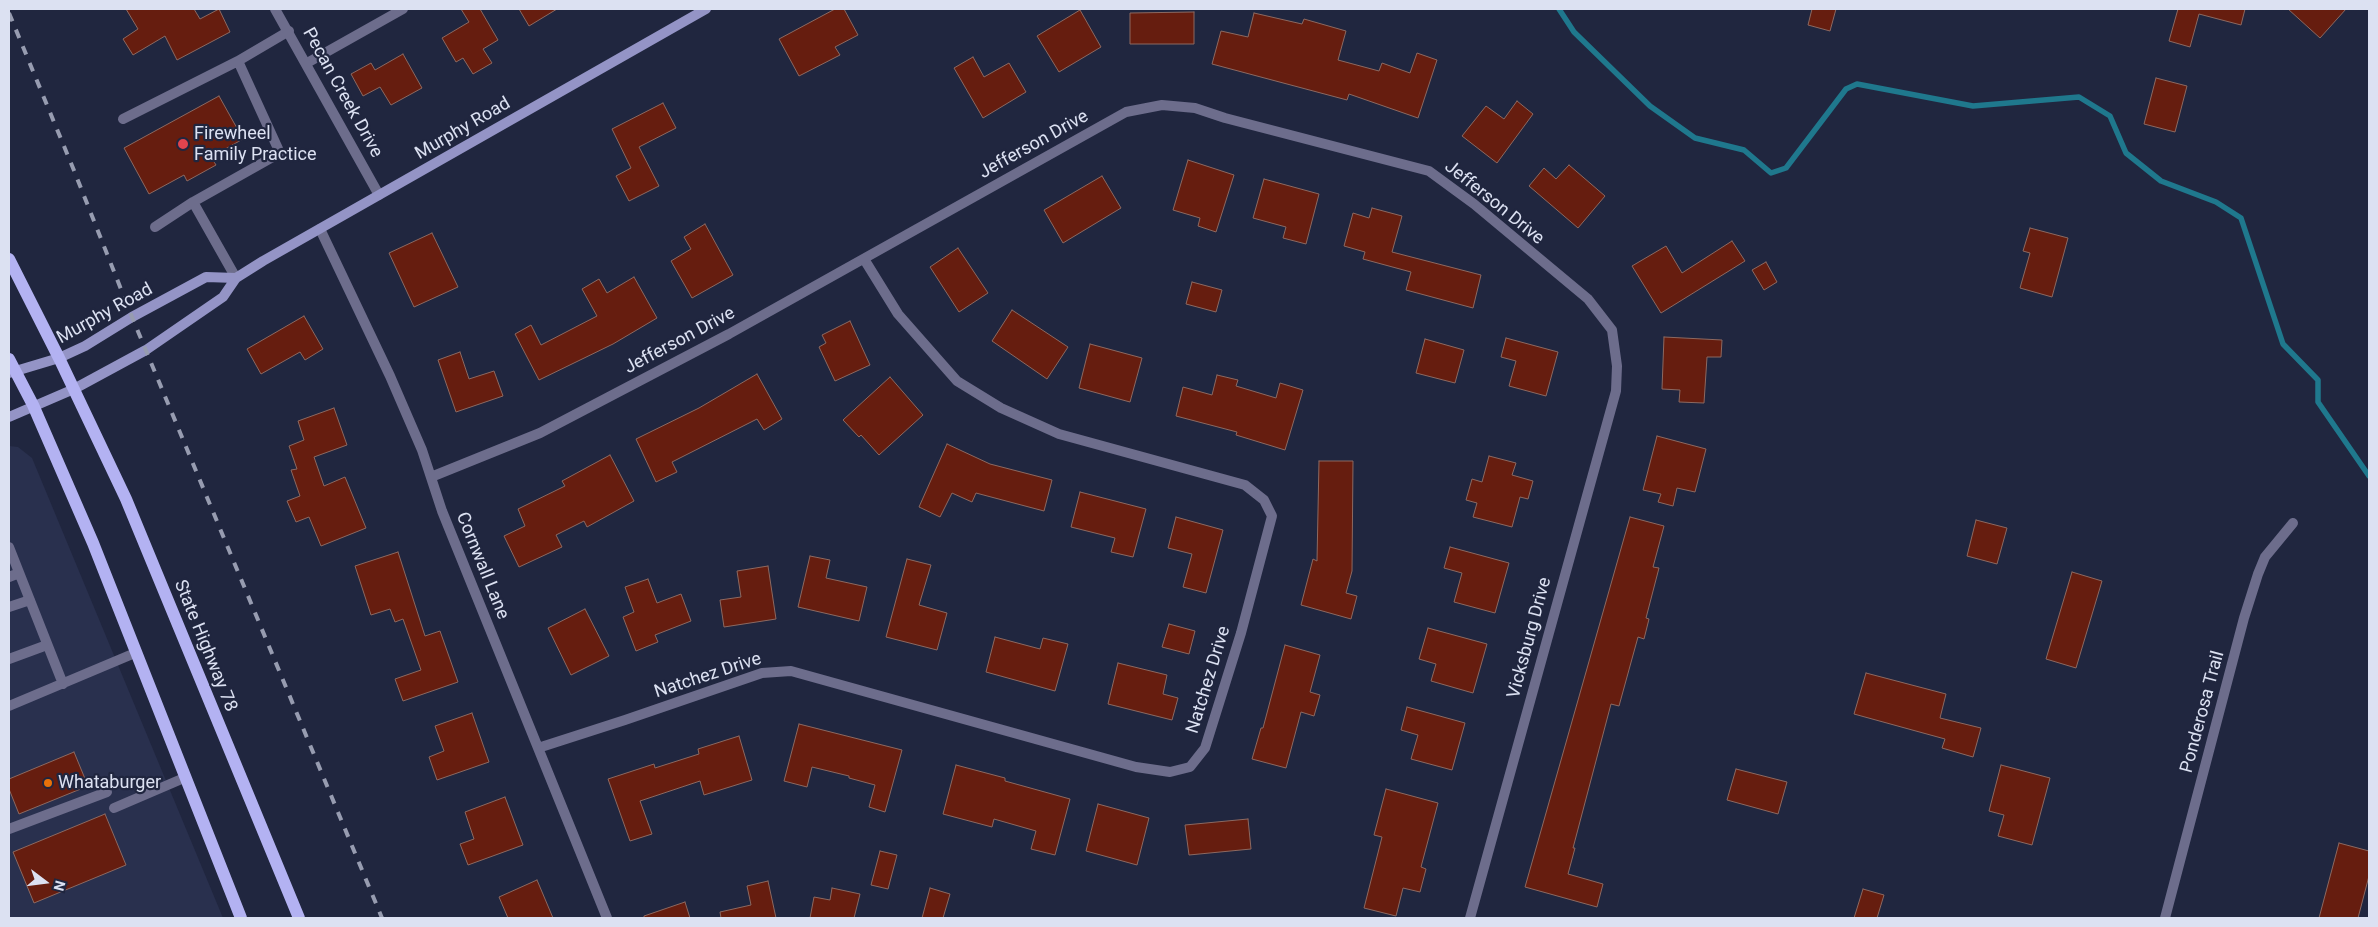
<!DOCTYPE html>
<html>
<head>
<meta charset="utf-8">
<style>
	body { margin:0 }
	#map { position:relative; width:2378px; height:927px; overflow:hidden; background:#20263f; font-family:Roboto,sans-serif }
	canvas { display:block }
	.frame { position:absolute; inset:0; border:10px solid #dce1f2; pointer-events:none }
	.north { position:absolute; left:20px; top:857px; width:50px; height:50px; -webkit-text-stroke:4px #20263f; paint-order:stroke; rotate:105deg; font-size:14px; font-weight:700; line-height:20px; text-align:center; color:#dce1f2 }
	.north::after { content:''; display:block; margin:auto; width:18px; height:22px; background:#dce1f2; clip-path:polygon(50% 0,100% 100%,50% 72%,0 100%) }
</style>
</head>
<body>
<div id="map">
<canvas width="2378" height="927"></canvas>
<div class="frame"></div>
<div class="north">N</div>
</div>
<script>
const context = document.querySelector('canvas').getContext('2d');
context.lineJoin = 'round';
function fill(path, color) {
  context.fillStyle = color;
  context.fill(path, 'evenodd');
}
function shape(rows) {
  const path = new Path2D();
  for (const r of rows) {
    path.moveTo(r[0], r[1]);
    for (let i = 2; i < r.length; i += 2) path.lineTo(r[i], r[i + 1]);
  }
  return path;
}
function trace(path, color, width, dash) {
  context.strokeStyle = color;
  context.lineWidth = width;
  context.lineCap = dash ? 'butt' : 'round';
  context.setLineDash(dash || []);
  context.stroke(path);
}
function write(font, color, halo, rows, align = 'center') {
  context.font = font + ' Roboto,sans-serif';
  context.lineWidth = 4.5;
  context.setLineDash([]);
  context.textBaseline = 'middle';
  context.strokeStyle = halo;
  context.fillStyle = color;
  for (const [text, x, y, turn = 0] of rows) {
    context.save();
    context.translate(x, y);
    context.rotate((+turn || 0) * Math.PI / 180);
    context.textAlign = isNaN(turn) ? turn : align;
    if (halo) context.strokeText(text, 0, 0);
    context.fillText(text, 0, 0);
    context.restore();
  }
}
fill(shape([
	[9,446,18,447,32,458,223,918,9,918]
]), '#29304e');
trace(shape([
	[1559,9,1574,32,1650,106,1695,138,1744,150,1771,173,1786,168,1846,89,1857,84,1973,106,2079,97,2110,116,2126,153,2161,181,2216,202,2241,218,2283,344,2318,380,2318,402,2369,476]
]), '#1f788d', 5.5);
const building = shape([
	[126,9,194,9,200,19,219,9,230,32,177,60,165,36,133,55,123,39,138,29,126,9],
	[461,9,480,9,498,40,483,49,492,63,473,74,463,58,456,62,442,38,469,22,461,9],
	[519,9,557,9,529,26,519,9],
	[835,9,844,9,858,35,835,47,840,55,799,76,779,39,835,9],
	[1812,9,1836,9,1830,31,1808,25,1812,9],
	[2178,9,2245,9,2241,25,2199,14,2190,47,2169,41,2178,9],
	[2288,9,2346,9,2320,38,2288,9],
	[1080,10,1101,47,1059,72,1037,36,1080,10],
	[1194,12,1194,44,1130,44,1130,13,1194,12],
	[1254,13,1302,24,1304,19,1346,31,1338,60,1379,71,1382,63,1410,73,1417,53,1437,60,1418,118,1349,94,1347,100,1212,64,1221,31,1248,37,1254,13],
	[403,54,422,88,391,105,380,87,363,96,351,74,371,63,375,70,403,54],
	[973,57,984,77,1009,63,1026,92,983,118,954,68,973,57],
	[2156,78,2187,86,2175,132,2144,124,2156,78],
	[219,96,243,139,211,157,216,165,187,181,184,175,149,194,124,148,219,96],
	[1517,101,1533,114,1497,163,1462,136,1486,106,1504,119,1517,101],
	[663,103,676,128,639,147,659,186,629,201,616,176,631,168,612,129,663,103],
	[1188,160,1234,175,1216,232,1198,226,1200,218,1173,210,1188,160],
	[1569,165,1605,196,1578,228,1529,186,1544,168,1556,179,1569,165],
	[1102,176,1121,208,1063,243,1044,210,1102,176],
	[1264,179,1319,194,1306,244,1283,238,1286,227,1253,218,1264,179],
	[1372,208,1402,216,1392,252,1481,275,1473,308,1406,290,1411,272,1363,259,1365,252,1344,246,1353,213,1369,218,1372,208],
	[705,224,733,275,692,298,671,261,691,249,684,237,705,224],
	[2030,228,2068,238,2052,297,2020,288,2030,253,2023,251,2030,228],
	[432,233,458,287,414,307,389,253,432,233],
	[1732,241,1745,261,1661,313,1632,266,1666,246,1682,273,1732,241],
	[958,248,988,293,959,312,930,267,958,248],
	[1766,262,1777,282,1764,290,1752,270,1766,262],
	[634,277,657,318,613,344,539,380,515,334,531,325,541,345,597,316,582,289,599,279,607,293,634,277],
	[1192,282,1222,290,1216,312,1186,304,1192,282],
	[1012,310,1068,347,1047,379,992,341,1012,310],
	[304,316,323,349,305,360,300,352,261,374,247,349,304,316],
	[850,321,870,365,835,381,819,347,826,343,822,335,850,321],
	[1664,337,1722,340,1721,357,1707,357,1704,403,1679,402,1680,390,1662,389,1664,337],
	[1506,338,1558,352,1546,396,1509,386,1516,361,1501,357,1506,338],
	[1425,339,1464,350,1455,383,1416,373,1425,339],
	[1090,344,1142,358,1130,402,1079,388,1090,344],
	[460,352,469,379,494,371,503,396,456,412,438,360,460,352],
	[757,374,782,419,764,430,757,419,672,462,677,472,656,482,636,439,699,408,757,374],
	[1217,375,1238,380,1236,386,1276,398,1280,383,1303,390,1285,450,1236,435,1237,432,1176,416,1183,387,1212,395,1217,375],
	[890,377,923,415,879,455,861,435,859,437,843,420,890,377],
	[334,408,347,445,314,457,324,486,345,477,366,528,321,546,309,517,296,522,287,501,300,496,291,470,297,469,289,446,304,440,298,421,334,408],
	[1657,436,1706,449,1695,492,1677,488,1673,506,1658,502,1661,494,1643,490,1657,436],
	[947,444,990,464,1052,480,1044,511,976,493,972,502,952,493,940,517,919,507,947,444],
	[610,455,634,501,587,527,584,521,556,535,562,547,519,567,504,536,525,526,518,509,565,486,562,481,610,455],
	[1489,456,1516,463,1512,475,1533,481,1528,499,1520,497,1512,527,1473,517,1477,503,1466,500,1472,479,1482,482,1489,456],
	[1319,461,1353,461,1352,571,1346,593,1357,596,1351,619,1301,605,1313,559,1317,561,1319,461],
	[1080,492,1146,509,1133,557,1111,552,1115,538,1071,527,1080,492],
	[1176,517,1223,530,1206,593,1183,587,1192,554,1168,548,1176,517],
	[1630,517,1664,526,1653,567,1659,568,1646,618,1649,619,1644,639,1638,637,1619,706,1611,704,1573,848,1575,848,1568,874,1603,884,1597,907,1525,887,1630,517],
	[1976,520,2007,528,1997,564,1967,556,1976,520],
	[1450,547,1509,563,1495,613,1454,602,1462,573,1444,568,1450,547],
	[398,552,425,636,440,631,458,682,403,701,395,679,421,670,403,619,395,622,390,609,371,615,355,566,398,552],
	[810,556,830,560,826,578,867,587,859,621,798,607,810,556],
	[907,559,931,565,919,605,947,613,937,650,886,637,907,559],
	[768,566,776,619,724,627,720,600,741,597,737,571,768,566],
	[2072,572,2102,581,2076,668,2046,659,2072,572],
	[648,579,657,603,681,594,691,621,655,635,658,642,636,651,623,617,634,612,625,587,648,579],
	[585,609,609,656,571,675,548,628,585,609],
	[1169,624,1195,631,1189,654,1162,647,1169,624],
	[1428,628,1487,644,1473,693,1431,681,1436,664,1419,659,1428,628],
	[995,637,1040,649,1043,638,1068,644,1055,691,986,672,995,637],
	[1285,645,1320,655,1310,692,1320,695,1314,716,1301,712,1286,768,1252,759,1261,728,1263,728,1285,645],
	[1118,663,1167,675,1163,694,1178,698,1172,720,1108,704,1118,663],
	[1866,673,1946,694,1940,718,1981,728,1973,757,1942,748,1945,739,1854,714,1866,673],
	[1407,707,1465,723,1452,770,1411,759,1418,735,1401,730,1407,707],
	[472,713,489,762,437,780,429,757,444,751,435,726,472,713],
	[799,724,902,750,885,812,869,807,875,785,849,778,849,776,812,767,807,787,784,781,799,724],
	[739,736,752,780,704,795,700,781,640,801,652,834,630,841,608,779,654,764,655,768,699,754,698,749,739,736],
	[74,752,88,786,19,814,9,789,9,779,74,752],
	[956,765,1005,778,1005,781,1070,799,1055,855,1031,849,1036,831,994,819,992,827,943,814,956,765],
	[2001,765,2050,778,2032,845,1998,836,2004,815,1989,811,2001,765],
	[1736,769,1787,782,1778,814,1727,800,1736,769],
	[1386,789,1438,803,1421,867,1426,869,1420,892,1403,888,1396,916,1364,908,1382,837,1374,835,1386,789],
	[505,797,523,845,468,865,460,844,474,839,465,812,505,797],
	[1098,804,1149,818,1137,865,1086,851,1098,804],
	[105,814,126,865,34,903,13,852,105,814],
	[1248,819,1251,849,1189,855,1185,825,1248,819],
	[2339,843,2369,851,2369,876,2358,918,2319,918,2339,843],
	[880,851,897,855,888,889,871,885,880,851],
	[537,880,553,918,508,918,499,897,537,880],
	[768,881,776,918,721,918,720,912,751,905,747,886,768,881],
	[832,888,860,894,854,918,810,918,814,897,830,900,832,888],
	[930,888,950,894,943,918,922,918,930,888],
	[1863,889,1884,895,1877,918,1854,918,1863,889],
	[685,902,690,918,644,918,644,916,685,902]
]);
fill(building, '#661d0f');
trace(building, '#8c6961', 1);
trace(shape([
	[307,63,403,9],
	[123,119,238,61],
	[155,227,193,202],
	[236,278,193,202,280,153,238,61,289,31],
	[9,547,63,684],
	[9,577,19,573],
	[9,607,30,600],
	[9,659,47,645],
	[9,706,135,653],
	[114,808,184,778],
	[9,829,107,792]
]), '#6d6d8c', 10);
trace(shape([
	[275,9,379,195],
	[320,229,390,376,422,450,442,511,607,918],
	[431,477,540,433,729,334,1126,112,1162,105,1195,108,1225,118,1429,171,1474,204,1588,299,1612,330,1617,366,1616,391,1470,918],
	[538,748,625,720,762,673,791,671,1136,767,1170,772,1190,767,1205,748,1241,633,1272,516,1264,500,1245,485,1059,434,1001,408,957,381,898,314,864,259],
	[2165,918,2244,618,2258,574,2265,557,2293,523]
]), '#6d6d8c', 10);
trace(shape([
	[9,373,59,358,85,346,132,317,206,277,236,278],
	[9,417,74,389,146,350,223,297,236,278,263,261,706,9]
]), '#9494c6', 10);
trace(shape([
	[9,259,59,358,126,499,299,918],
	[9,359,33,405,93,543,241,918]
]), '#b3b2f2', 12);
trace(shape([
	[9,13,73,168,132,317,382,918]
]), '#979cb0', 4, [9, 9]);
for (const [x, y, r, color] of [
	[183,144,6,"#e0444e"],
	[48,783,5,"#e8710a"]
]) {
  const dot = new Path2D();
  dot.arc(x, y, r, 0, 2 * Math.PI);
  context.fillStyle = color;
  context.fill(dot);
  trace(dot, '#20263f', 2);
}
write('18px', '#dce1f2', '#20263f', [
	["Pecan Creek Drive",342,93,61],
	["Murphy Road",463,129,-30],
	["Jefferson Drive",1034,145,-29],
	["Jefferson Drive",1494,203,39],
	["Murphy Road",105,314,-29],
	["Jefferson Drive",680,341,-28],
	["Cornwall Lane",482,566,68],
	["Vicksburg Drive",1530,638,-75],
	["State Highway 78",205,646,68],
	["Natchez Drive",708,676,-18],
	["Natchez Drive",1209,680,-73],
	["Ponderosa Trail",2203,712,-75]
]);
write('18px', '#dce1f2', '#20263f', [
	["Firewheel",194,134],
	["Family Practice",194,155],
	["Whataburger",58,783]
], 'left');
</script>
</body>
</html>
